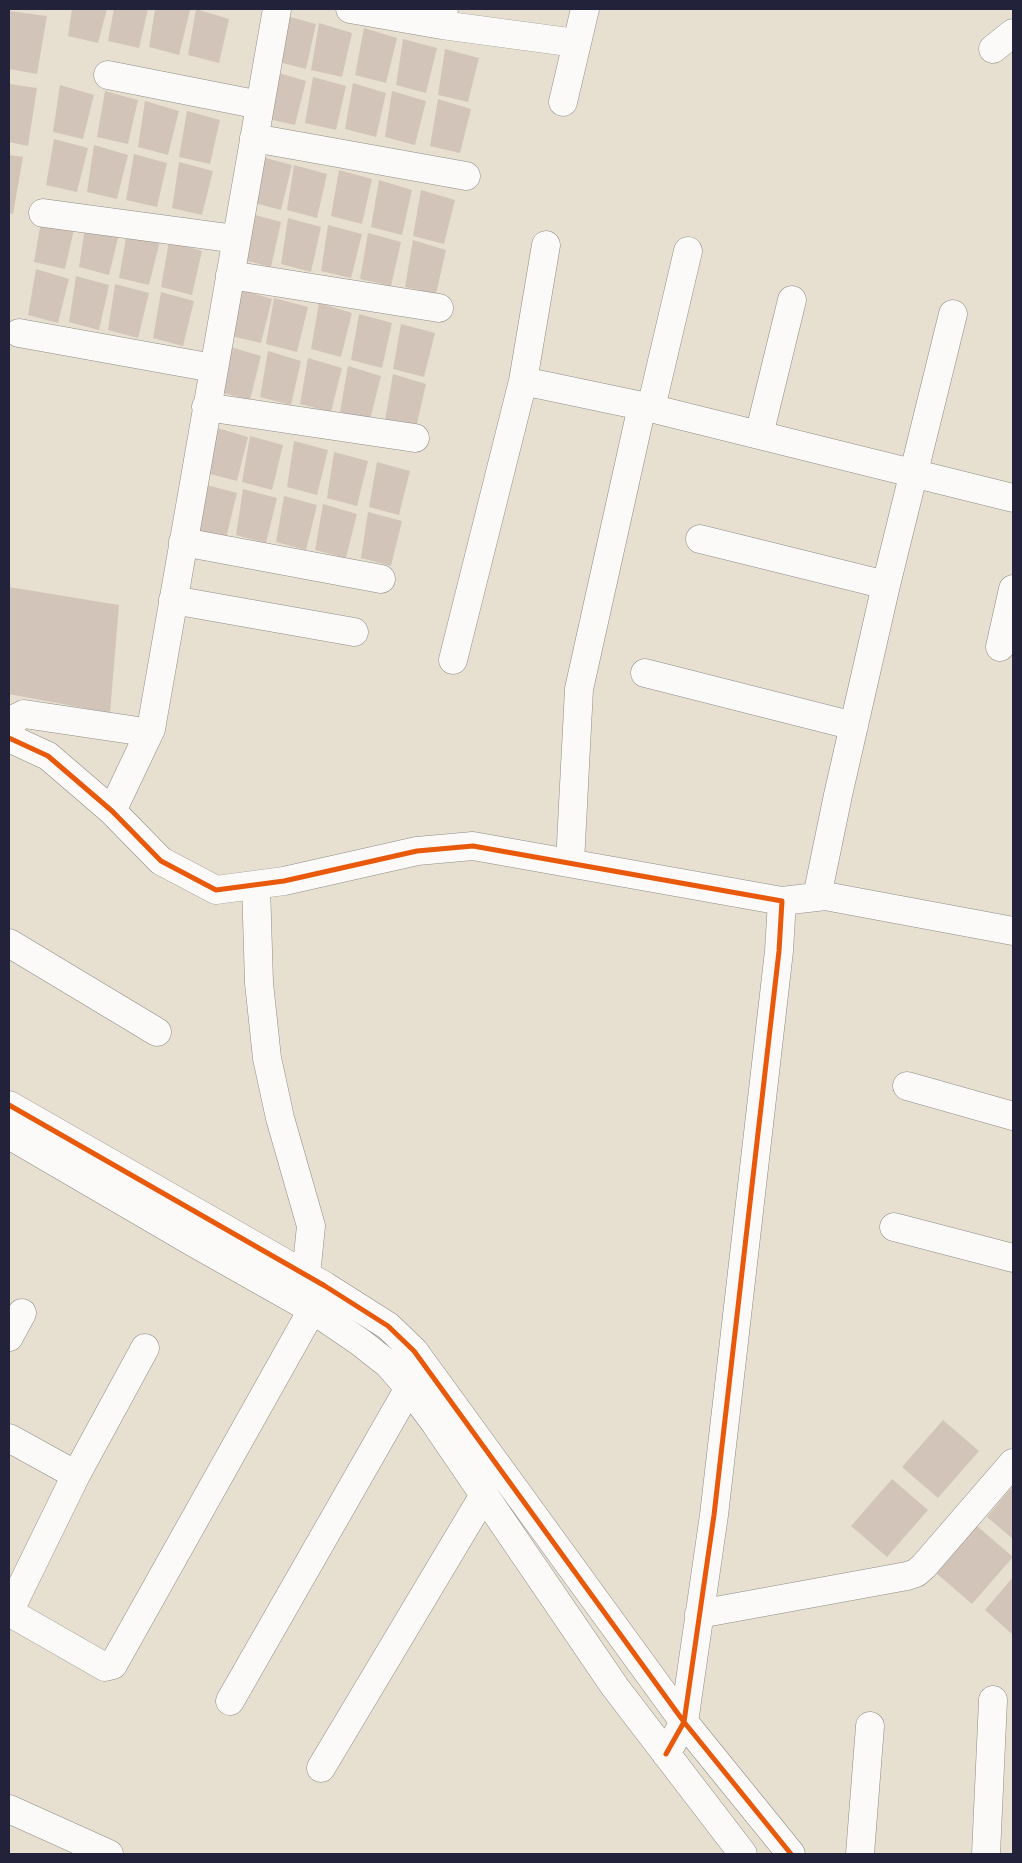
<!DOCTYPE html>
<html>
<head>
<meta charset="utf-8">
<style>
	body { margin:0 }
	#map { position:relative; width:1022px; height:1863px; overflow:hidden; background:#e7e0d0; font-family:"EB Garamond",serif }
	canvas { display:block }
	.frame { position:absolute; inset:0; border:10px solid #22223b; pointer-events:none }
</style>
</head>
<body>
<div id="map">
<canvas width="1022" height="1863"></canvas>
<div class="frame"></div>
</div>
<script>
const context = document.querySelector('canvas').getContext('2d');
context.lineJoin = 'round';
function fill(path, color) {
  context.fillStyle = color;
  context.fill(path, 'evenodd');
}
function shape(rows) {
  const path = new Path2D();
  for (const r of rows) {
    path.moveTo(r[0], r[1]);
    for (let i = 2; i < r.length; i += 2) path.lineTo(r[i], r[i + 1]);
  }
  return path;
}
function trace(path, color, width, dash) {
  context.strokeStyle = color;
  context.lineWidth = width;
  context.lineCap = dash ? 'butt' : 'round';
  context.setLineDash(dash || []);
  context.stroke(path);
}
fill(shape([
	[72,9,107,9,98,43,68,36],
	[114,9,148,9,139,48,108,41],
	[155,9,184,9,190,10,179,55,149,47],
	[196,9,229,19,219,63,188,55],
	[9,11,47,16,37,74,9,69],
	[283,15,316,24,306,69,275,61],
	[319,23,352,33,342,77,311,70],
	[364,28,397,38,386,83,355,75],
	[403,39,437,48,426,93,396,85],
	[445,49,479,58,468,102,438,95],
	[272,71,306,81,295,125,264,118],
	[313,77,346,86,336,130,305,123],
	[353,83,386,93,376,137,345,129],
	[9,84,37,88,28,146,9,142],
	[60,85,94,95,83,139,53,132],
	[105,91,138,100,128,144,97,137],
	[392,91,426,101,415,145,385,137],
	[438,99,471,109,460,153,430,146],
	[145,101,179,111,168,155,138,147],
	[187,111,220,120,210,164,179,157],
	[54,139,88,148,77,192,46,185],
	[94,145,128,155,117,199,87,192],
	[134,154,167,163,157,207,126,200],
	[9,155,23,157,13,214,9,213],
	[258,156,292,165,281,210,251,202],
	[179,162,213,171,202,215,172,208],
	[294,165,327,174,317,218,287,210],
	[339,170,372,179,362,224,331,216],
	[379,180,412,190,402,235,371,227],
	[421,190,455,200,444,244,413,236],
	[248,213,281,222,271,267,240,259],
	[42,216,75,225,65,269,34,262],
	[288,218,321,227,311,272,281,264],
	[86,221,120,230,109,275,79,267],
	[328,225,362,234,351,278,321,271],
	[127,232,160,241,149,285,119,278],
	[368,233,401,242,391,286,360,279],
	[413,240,446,250,436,294,405,287],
	[169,241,202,251,192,295,161,287],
	[36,269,69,279,58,323,28,315],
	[76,276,109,285,99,330,69,322],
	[115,284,149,293,138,338,108,330],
	[238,289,272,299,261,343,231,336],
	[161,292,194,301,183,346,153,338],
	[274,298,308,307,297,352,266,344],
	[319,303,352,313,341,357,311,349],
	[359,314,392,323,382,368,351,360],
	[401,324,435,333,424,377,393,369],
	[227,346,261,356,250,400,220,392],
	[268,351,301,361,291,405,260,397],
	[308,358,342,368,331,412,300,404],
	[348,366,381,376,370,420,340,412],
	[393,374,426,384,416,428,385,420],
	[214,427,248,437,237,481,206,473],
	[250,436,283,445,272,490,242,482],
	[294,441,328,450,317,495,287,487],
	[334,452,368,461,357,506,327,498],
	[377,462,410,471,399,515,369,507],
	[203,484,237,493,226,538,196,530],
	[243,489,277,498,266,543,236,535],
	[284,496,317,505,306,550,276,542],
	[323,504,357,514,346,558,315,550],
	[368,512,402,521,391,566,361,558],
	[9,587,119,605,110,713,9,694],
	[943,1420,979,1451,938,1498,902,1467],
	[892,1479,928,1510,887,1557,851,1526],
	[1013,1486,1013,1539,987,1517],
	[977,1526,1013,1557,972,1604,936,1573],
	[1013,1577,1013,1635,985,1610]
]), '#d3c4b9');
const minor = shape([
	[350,9,442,25,444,9],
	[442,25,576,43],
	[993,49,1013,33],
	[108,75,260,105],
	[563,102,585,9],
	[254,138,466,176],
	[43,213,236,239],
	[230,275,439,308],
	[19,333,213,368],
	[523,381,546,245],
	[206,407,415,438],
	[651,408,688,251],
	[759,435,792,300],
	[700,539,886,585],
	[183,542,381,579],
	[173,600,354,632],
	[1000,647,1013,589],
	[453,660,523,381,642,406,1013,498],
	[645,673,854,726],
	[9,728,16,718,24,714,145,732,151,729,277,9],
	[9,738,48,756,112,811,161,861,216,890,284,881,417,851,473,846,782,901,779,951,714,1515,684,1722,666,1754],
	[112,811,151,729],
	[570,863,579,689,642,406],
	[256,885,259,983,267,1058,280,1118,311,1226,306,1275],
	[825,896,819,887,838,795,886,585,953,314],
	[782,901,825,896,1013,931],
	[9,943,157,1032],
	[907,1086,1013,1116],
	[9,1105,325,1286,388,1326,414,1351,684,1722,791,1854],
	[9,1135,196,1244,313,1310,360,1342,388,1364,409,1388,435,1423,615,1687,743,1854],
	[894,1227,1013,1258],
	[9,1337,22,1313],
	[9,1438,76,1475,9,1612,105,1667,113,1665,321,1294],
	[76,1475,145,1348],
	[699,1614,907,1576,916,1573,924,1566,1013,1463],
	[230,1701,409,1388],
	[321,1768,484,1495],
	[9,1809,109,1854],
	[860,1854,870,1726],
	[986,1854,993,1700]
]);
trace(minor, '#8e8b86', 29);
trace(minor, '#fbfaf8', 28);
trace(shape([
	[9,738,48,756,112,811,161,861,216,890,284,881,417,851,473,846,782,901,779,951,714,1515,684,1722,666,1754],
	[9,1105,325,1286,388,1326,414,1351,684,1722,791,1854]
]), '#e8590c', 5);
</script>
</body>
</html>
